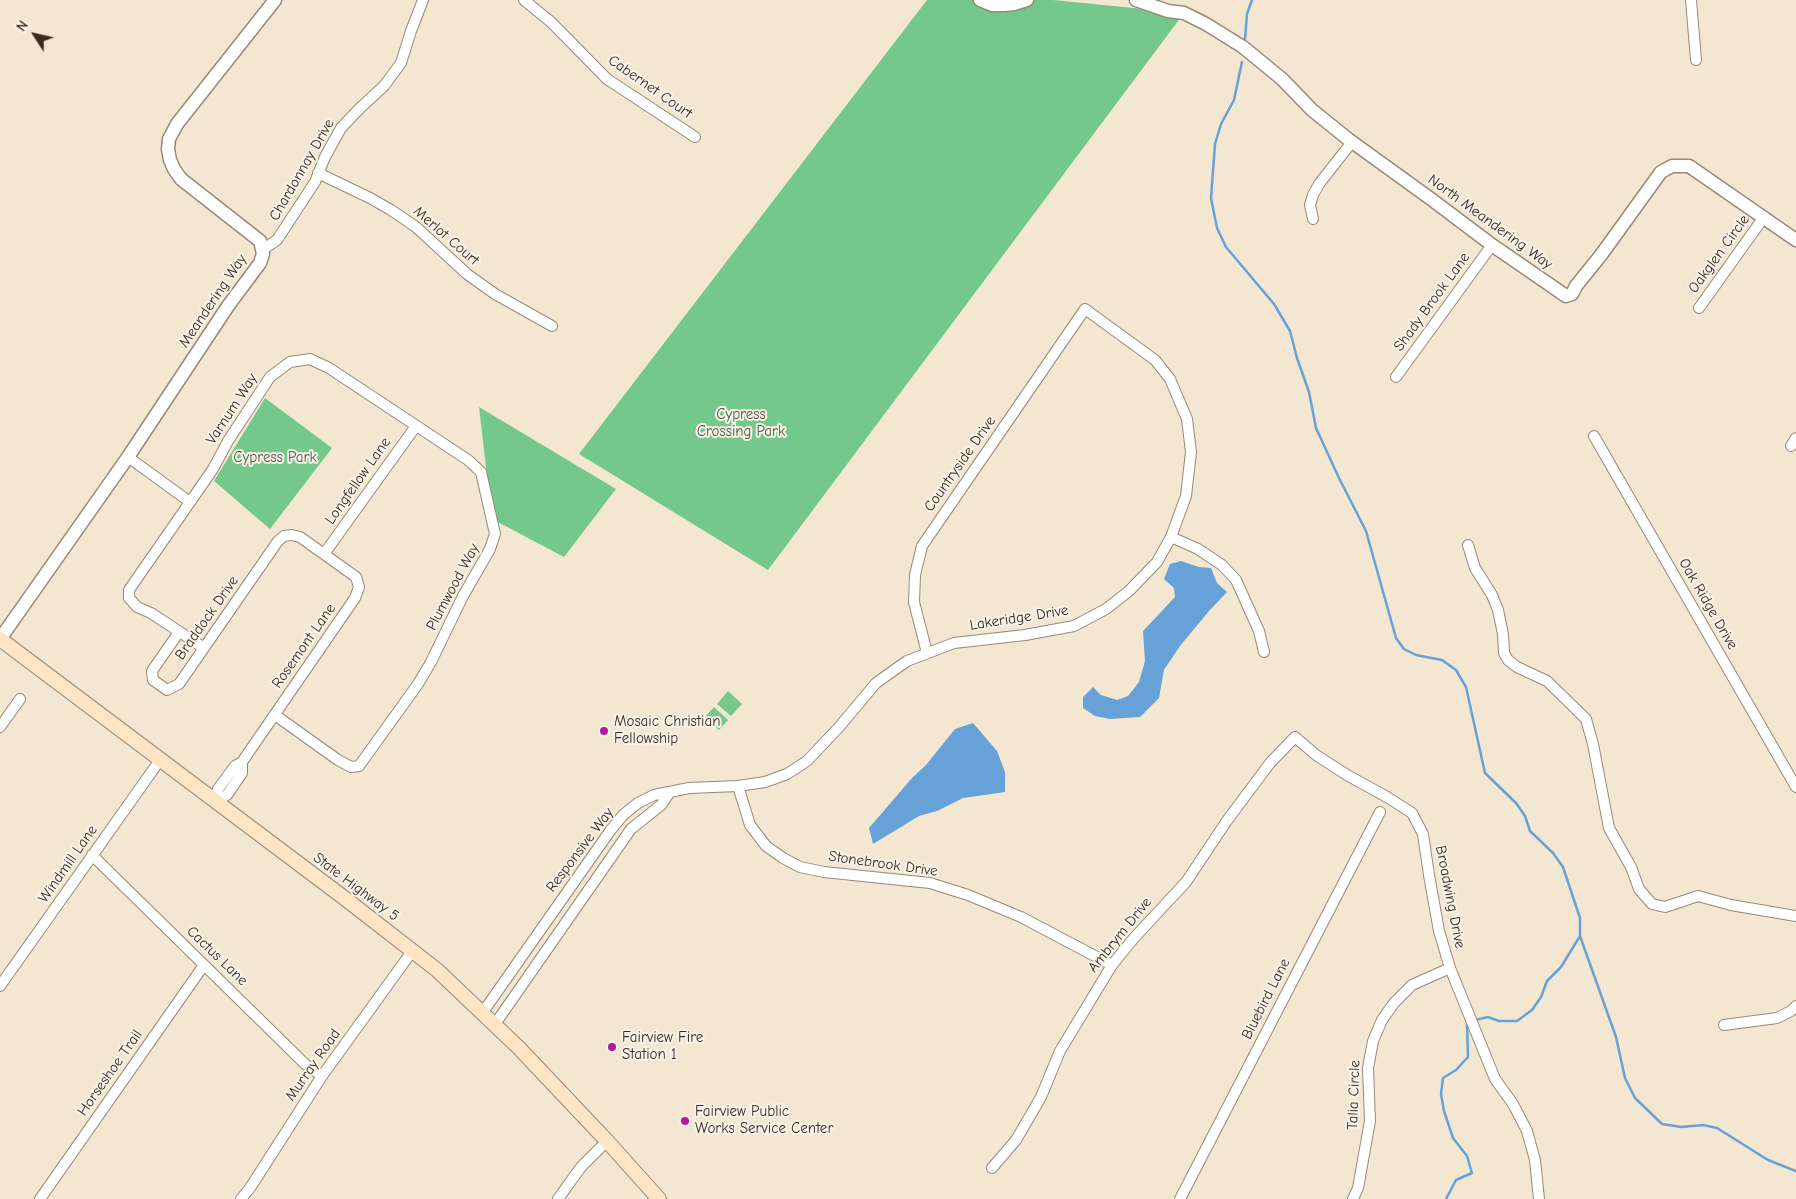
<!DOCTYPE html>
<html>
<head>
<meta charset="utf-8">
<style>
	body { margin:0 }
	#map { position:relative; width:1796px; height:1199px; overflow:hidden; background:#f4e7d2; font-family:"Comic Neue",sans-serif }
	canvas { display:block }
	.north { position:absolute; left:10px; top:10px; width:50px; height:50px; -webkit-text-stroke:4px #f7f3e8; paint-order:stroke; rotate:305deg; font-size:14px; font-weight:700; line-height:20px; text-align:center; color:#3b2a1e }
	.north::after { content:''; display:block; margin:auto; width:18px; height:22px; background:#3b2a1e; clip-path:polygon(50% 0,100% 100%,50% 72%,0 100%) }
</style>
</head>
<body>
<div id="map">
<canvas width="1796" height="1199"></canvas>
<div class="north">N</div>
</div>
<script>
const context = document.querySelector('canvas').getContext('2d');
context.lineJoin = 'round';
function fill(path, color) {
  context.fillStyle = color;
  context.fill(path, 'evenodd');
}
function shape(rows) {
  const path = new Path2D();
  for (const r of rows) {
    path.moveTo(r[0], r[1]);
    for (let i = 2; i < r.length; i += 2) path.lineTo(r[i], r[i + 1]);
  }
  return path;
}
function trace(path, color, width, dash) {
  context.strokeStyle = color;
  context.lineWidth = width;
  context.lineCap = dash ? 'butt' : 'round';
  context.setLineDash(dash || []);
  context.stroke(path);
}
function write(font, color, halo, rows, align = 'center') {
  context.font = font + ' "Comic Neue",sans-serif';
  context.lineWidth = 4;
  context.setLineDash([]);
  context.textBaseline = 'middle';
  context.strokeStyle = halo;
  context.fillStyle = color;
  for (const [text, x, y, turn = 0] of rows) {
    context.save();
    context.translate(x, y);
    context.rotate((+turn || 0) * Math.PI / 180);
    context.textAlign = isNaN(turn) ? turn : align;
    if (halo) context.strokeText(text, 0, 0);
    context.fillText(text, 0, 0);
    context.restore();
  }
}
fill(shape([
	[927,0,1053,0,1184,13,768,570,579,454],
	[265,398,332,448,270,529,214,481],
	[479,407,616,489,564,557,492,519],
	[728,691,742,704,731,716,717,704],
	[714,707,728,720,719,730,705,717]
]), '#74c88c');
fill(shape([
	[1181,561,1199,567,1211,568,1217,583,1227,592,1209,611,1180,646,1164,670,1159,698,1140,717,1110,719,1095,716,1083,708,1083,697,1093,687,1101,695,1117,700,1128,696,1139,682,1145,661,1143,631,1175,597,1174,588,1164,579,1170,564],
	[973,723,997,751,1005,772,1005,792,963,798,937,811,919,816,873,844,869,828,912,778,926,765,955,729]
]), '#66a2d7');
trace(shape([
	[1245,39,1247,14,1252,0],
	[1242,62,1234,100,1221,124,1215,144,1211,198,1217,228,1226,247,1274,304,1290,331,1297,358,1309,392,1316,428,1339,478,1366,531,1396,638,1404,649,1416,655,1442,660,1456,670,1466,687,1485,773,1516,803,1525,816,1530,831,1553,853,1563,867,1580,918,1580,936,1561,967,1547,981,1541,997,1532,1010,1517,1021,1499,1021,1488,1017,1475,1020],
	[1580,936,1616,1037,1625,1078,1635,1098,1662,1124,1681,1127,1703,1125,1717,1128,1768,1160,1796,1171],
	[1446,1199,1456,1180,1472,1173,1467,1156,1453,1138,1444,1111,1441,1094,1443,1078,1456,1070,1468,1057,1467,1023,1469,1022]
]), '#66a2d7', 2.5);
const minor = shape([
	[524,0,551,22,607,79,695,137],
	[1691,0,1696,60],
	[318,173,370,198,391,210,416,227,467,274,495,294,552,326],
	[1313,219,1310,205,1313,195,1319,184,1352,142],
	[262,250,277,240,315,182,325,157,341,128,359,109,384,86,401,63,411,31,423,0],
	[1699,308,1764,217],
	[1396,377,1492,245],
	[1594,436,1796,787],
	[1791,446,1796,438],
	[128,457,190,502],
	[1171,537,1198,549,1222,565,1236,580,1259,631,1264,652],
	[1468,545,1475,568,1492,595,1498,610,1503,634,1504,653,1508,660,1517,667,1547,681,1586,719,1593,744,1609,828,1631,867,1639,889,1652,904,1665,907,1698,896,1731,905,1796,916],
	[324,554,416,426],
	[179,632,152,671,153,680,167,690,179,684,278,541,284,536,292,535,300,537,356,577,359,587,355,598,242,762,235,766,218,789,215,801],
	[204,648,151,613,137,607,129,598,129,590,213,469,228,441,270,377,290,362,310,359,329,368,468,460,481,472,495,534,490,549,463,596,431,662,418,684,359,766,351,767,338,760,275,715],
	[0,727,20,699],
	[738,786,750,825,766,846,783,858,800,867,824,872,930,883,968,895,1021,917,1112,965],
	[215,801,227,795,242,773,242,762],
	[92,855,305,1064,322,1076],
	[0,986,160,760],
	[483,1012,610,831,623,815,638,803,654,795,689,788,738,786,765,782,787,774,807,761,840,726,876,683,907,661,954,643,1025,635,1074,626,1106,609,1129,591,1157,562,1171,537,1186,496,1191,452,1187,419,1170,379,1155,360,1085,309,922,546,915,575,914,602,927,653],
	[495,1024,631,829,661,805,670,792],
	[1724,1025,1777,1018,1791,1011,1796,1006],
	[992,1168,1016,1140,1041,1097,1060,1051,1112,965,1134,938,1186,882,1226,822,1270,763,1295,737,1316,755,1347,775,1387,797,1412,813,1423,834,1429,875,1439,931,1450,968,1495,1079,1513,1104,1527,1131,1535,1160,1539,1199],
	[40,1199,204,965],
	[241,1199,250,1188,322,1076,413,950],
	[558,1199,581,1167,607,1141],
	[1180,1199,1380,812],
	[1353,1199,1358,1188,1370,1121,1368,1068,1373,1041,1382,1020,1394,1003,1412,985,1450,968]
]);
const tertiary = shape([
	[980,0,992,5,1005,5,1014,4,1027,0],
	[1136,0,1168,11,1184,13,1206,24,1243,47,1282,79,1312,110,1348,139,1431,199,1492,245,1566,296,1572,294,1576,286,1601,255,1661,172,1672,166,1689,166,1796,240],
	[0,639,128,457,228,306,260,263,263,254,260,241,181,179,174,169,170,160,168,149,169,139,177,124,275,0]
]);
const secondary = shape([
	[0,639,343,897,437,970,519,1048,607,1141,659,1199]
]);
trace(minor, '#988878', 12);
trace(tertiary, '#988878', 15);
trace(secondary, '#988878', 16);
trace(minor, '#fff', 10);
trace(tertiary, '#fff', 12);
trace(secondary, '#ffe4c6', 14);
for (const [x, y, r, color] of [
	[604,731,5,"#b5179e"],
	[612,1047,5,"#b5179e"],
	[685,1121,5,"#b5179e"]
]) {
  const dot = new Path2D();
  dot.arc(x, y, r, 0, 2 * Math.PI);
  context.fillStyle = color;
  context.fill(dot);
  trace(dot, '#f7f3e8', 2);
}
write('15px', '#3b2a1e', '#f7f3e8', [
	["Cabernet Court",650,87,35],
	["Chardonnay Drive",302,170,-60],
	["North Meandering Way",1490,222,36],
	["Merlot Court",446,236,41],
	["Oakglen Circle",1719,254,-54],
	["Meandering Way",213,301,-56],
	["Shady Brook Lane",1432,302,-54],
	["Varnum Way",232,409,-57],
	["Countryside Drive",960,464,-55],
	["Longfellow Lane",358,481,-55],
	["Plumwood Way",453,587,-62],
	["Oak Ridge Drive",1708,604,60],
	["Braddock Drive",207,618,-55],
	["Lakeridge Drive",1019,618,-9],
	["Rosemont Lane",304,646,-55],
	["Responsive Way",580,850,-53],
	["Windmill Lane",68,864,-55],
	["Stonebrook Drive",883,864,8],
	["State Highway 5",356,887,37],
	["Broadwing Drive",1450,897,79],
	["Ambrym Drive",1120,935,-51],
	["Cactus Lane",217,956,44],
	["Bluebird Lane",1266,999,-63],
	["Murray Road",313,1065,-55],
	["Horseshoe Trail",110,1073,-55],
	["Talia Circle",1354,1095,-88]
]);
write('15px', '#4c593f', '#f7f3e8', [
	["Cypress",741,415],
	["Crossing Park",741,432],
	["Cypress Park",275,458]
]);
write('15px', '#3b2a1e', '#f7f3e8', [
	["Mosaic Christian",614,722],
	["Fellowship",614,739],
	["Fairview Fire",622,1038],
	["Station 1",622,1055],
	["Fairview Public",695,1112],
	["Works Service Center",695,1129]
], 'left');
</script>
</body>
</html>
